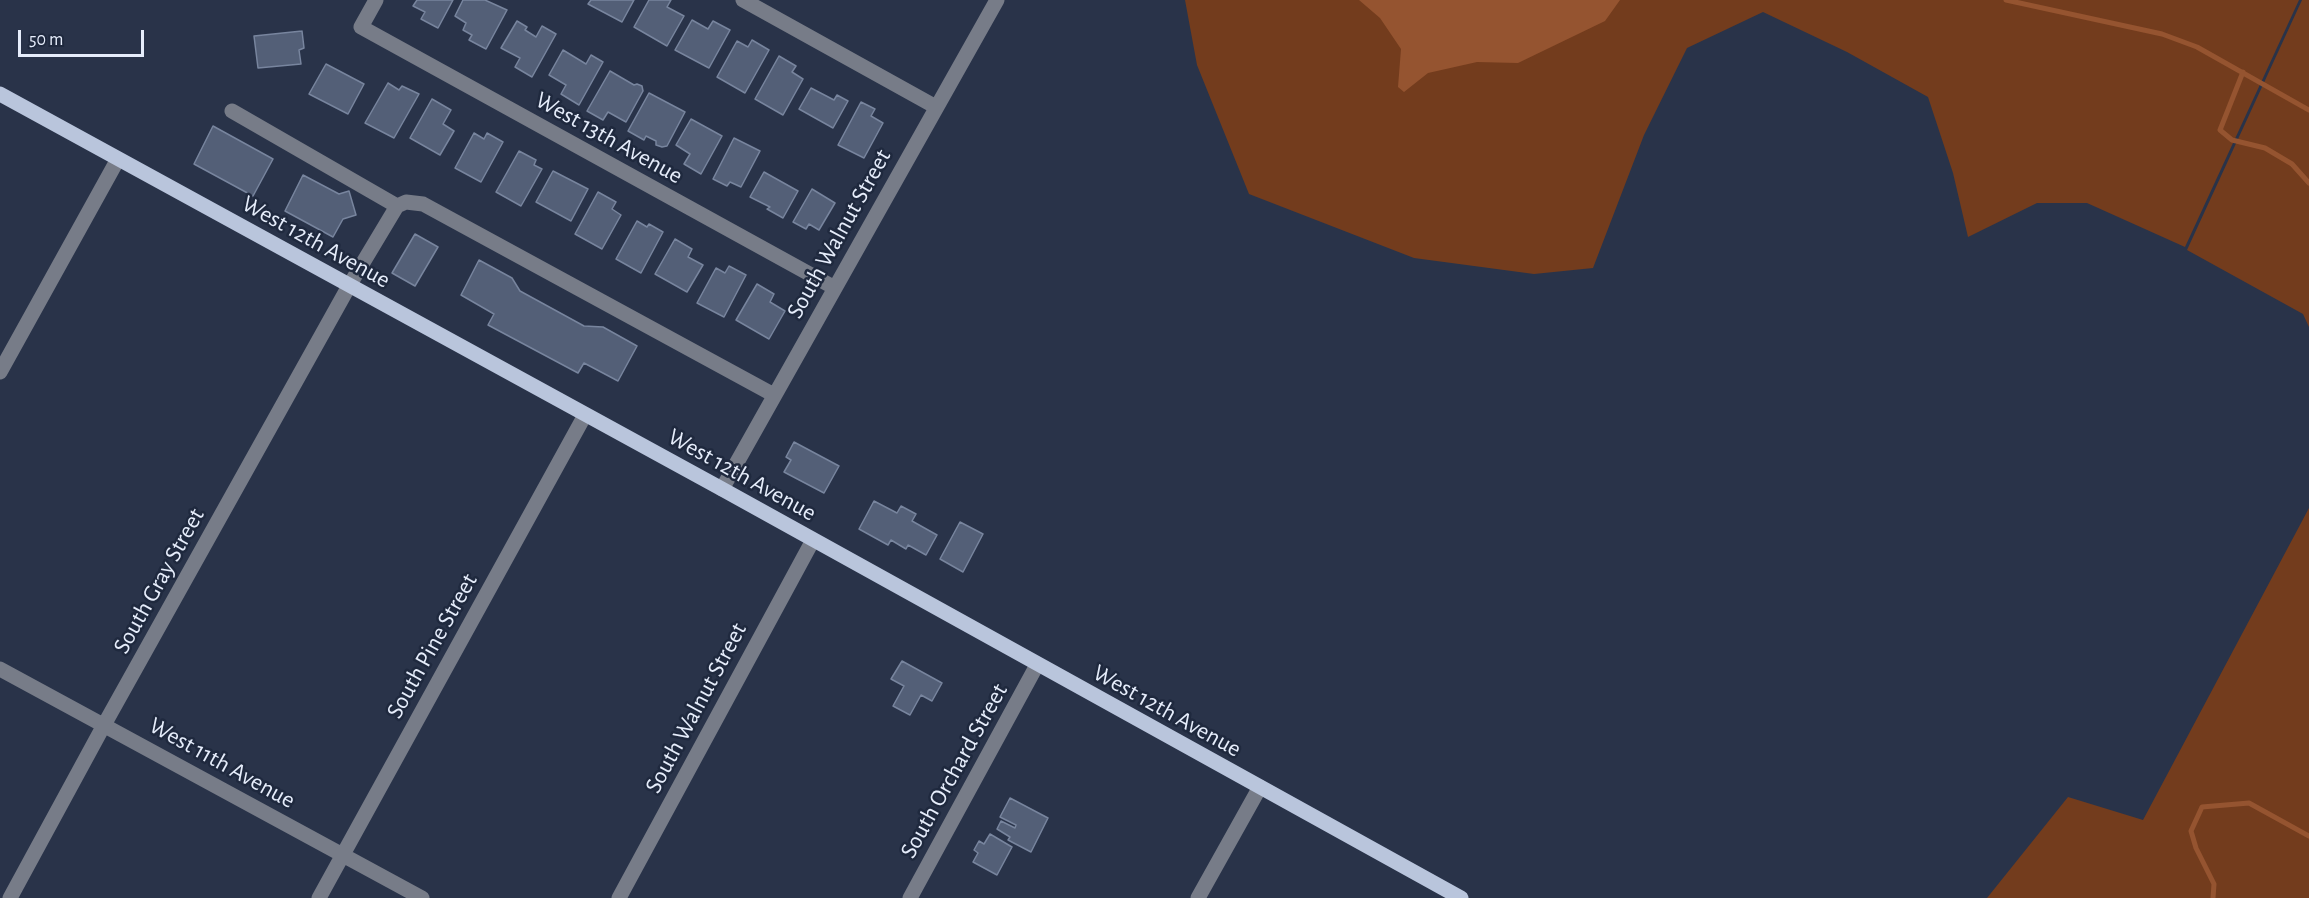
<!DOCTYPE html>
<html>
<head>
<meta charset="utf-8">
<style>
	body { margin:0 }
	#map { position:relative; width:2309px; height:898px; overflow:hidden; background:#293349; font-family:"Alegreya Sans",sans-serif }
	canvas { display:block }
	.scale { position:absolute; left:18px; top:30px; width:126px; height:27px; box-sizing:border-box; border:3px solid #e6edfb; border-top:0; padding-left:8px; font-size:18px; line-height:21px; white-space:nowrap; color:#e6edfb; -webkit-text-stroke:4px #1f293e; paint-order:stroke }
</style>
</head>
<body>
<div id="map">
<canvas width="2309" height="898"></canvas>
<div class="scale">50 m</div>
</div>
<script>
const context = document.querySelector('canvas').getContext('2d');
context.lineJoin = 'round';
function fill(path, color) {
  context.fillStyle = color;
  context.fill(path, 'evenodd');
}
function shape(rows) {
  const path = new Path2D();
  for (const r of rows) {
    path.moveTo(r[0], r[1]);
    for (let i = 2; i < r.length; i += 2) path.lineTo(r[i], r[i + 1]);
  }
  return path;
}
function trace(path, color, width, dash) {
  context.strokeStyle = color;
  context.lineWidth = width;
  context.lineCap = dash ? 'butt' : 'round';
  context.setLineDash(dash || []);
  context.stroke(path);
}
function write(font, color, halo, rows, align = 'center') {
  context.font = font + ' "Alegreya Sans",sans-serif';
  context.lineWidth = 5;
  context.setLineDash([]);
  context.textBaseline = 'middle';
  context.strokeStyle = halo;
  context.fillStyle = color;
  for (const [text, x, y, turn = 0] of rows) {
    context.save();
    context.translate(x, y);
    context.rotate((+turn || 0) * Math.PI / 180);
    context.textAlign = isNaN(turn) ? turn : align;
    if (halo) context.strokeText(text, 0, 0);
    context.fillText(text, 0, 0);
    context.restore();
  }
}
fill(shape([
	[1185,0,2299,0,2185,247,2087,203,2037,203,1968,237,1953,173,1928,97,1847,52,1763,12,1687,48,1644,135,1593,268,1534,274,1414,258,1249,194,1197,65],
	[2302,0,2309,0,2309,327,2303,314,2187,250],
	[2309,508,2309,898,1987,898,2068,797,2143,820]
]), '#733c1d');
fill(shape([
	[1359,0,1620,0,1605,21,1518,63,1477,62,1428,73,1404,92,1398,87,1401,49,1380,18]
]), '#955430');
trace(shape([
	[2006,0,2162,34,2197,47,2309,110],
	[2243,72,2220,130,2232,140,2265,148,2292,164,2309,183],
	[2213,898,2214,884,2196,848,2191,831,2202,807,2249,803,2309,836]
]), '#955430', 5);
const building = shape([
	[417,0,453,0,438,28,421,19,425,12,413,6,417,0],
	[463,0,485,0,507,10,486,49,469,40,472,35,463,30,466,23,455,16,463,0],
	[591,0,634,0,622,22,588,4,591,0],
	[649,0,671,0,667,7,684,16,667,46,634,27,649,0],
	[692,20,708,29,713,21,730,30,709,68,675,50,692,20],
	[517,21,527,27,525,30,536,37,542,26,556,34,532,77,515,67,520,58,501,48,517,21],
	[302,31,304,48,299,50,301,64,258,68,254,36,302,31],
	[752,40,769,50,745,93,717,77,737,41,748,47,752,40],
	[563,50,586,64,591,55,603,62,579,105,561,94,566,85,549,75,563,50],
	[779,56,796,66,792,72,803,79,783,115,755,99,779,56],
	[326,64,364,84,348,114,309,94,326,64],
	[610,71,634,85,637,84,642,86,643,91,626,122,608,112,603,120,587,111,610,71],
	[388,83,399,90,402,86,419,94,394,138,365,123,388,83],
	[811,88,834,100,837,95,848,101,833,128,799,109,811,88],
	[649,93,685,112,667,146,662,147,656,145,656,141,646,136,644,140,628,131,649,93],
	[432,99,451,110,443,124,454,131,440,155,410,138,432,99],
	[861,102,875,109,871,116,883,123,864,158,838,145,861,102],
	[691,119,722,136,701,174,684,164,690,154,676,145,691,119],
	[213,126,273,159,253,196,194,164,213,126],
	[474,133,484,139,487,133,503,142,481,182,455,168,474,133],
	[734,138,760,151,741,187,730,182,727,186,713,179,734,138],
	[519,151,536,160,534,165,542,169,521,206,496,192,519,151],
	[553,171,588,189,571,221,536,202,553,171],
	[764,172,798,191,783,218,767,209,770,207,750,197,764,172],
	[303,175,339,194,349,191,356,215,343,219,333,237,285,211,303,175],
	[812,189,835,203,819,230,809,224,806,229,793,222,812,189],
	[598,192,616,202,612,209,621,215,602,249,575,234,598,192],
	[637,221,647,227,649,224,663,232,641,273,616,259,637,221],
	[415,234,438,247,415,286,392,273,415,234],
	[675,239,692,249,688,257,703,265,687,292,655,274,675,239],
	[479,260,512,278,520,291,584,326,603,327,637,346,618,381,584,363,578,373,488,325,494,314,461,295,479,260],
	[729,266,746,275,724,317,697,303,716,268,725,273,729,266],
	[757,284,774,294,770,302,785,311,769,339,736,320,757,284],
	[794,442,839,466,824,493,784,472,791,460,786,457,794,442],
	[874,501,897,513,901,506,916,514,912,521,937,535,926,555,908,545,906,549,891,540,888,545,859,529,874,501],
	[960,522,983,534,963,572,940,559,960,522],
	[902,661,942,683,932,701,921,695,910,715,893,706,904,686,891,679,902,661],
	[1010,798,1048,818,1031,852,1008,840,1010,837,997,829,1001,821,1015,828,1016,825,1000,817,1010,798],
	[990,834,1012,847,997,875,973,862,978,853,974,850,979,841,984,844,990,834]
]);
fill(building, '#535f77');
trace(building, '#78859e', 1.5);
trace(shape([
	[376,0,361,27,835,288],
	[743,0,936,107],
	[397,206,406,202,423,204,774,395],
	[0,372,118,159],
	[722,489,997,0],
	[0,669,422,898],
	[10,898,104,725,349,286,397,206,232,111],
	[319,898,585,415],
	[619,898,813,540],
	[910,898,1037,665],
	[1198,898,1260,787]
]), '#777c88', 15);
trace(shape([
	[0,94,722,489,1461,898]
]), '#b9c5dc', 15);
write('24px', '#e6edfb', '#1f293e', [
	["West 13th Avenue",609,138,29],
	["South Walnut Street",839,234,-61],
	["West 12th Avenue",316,242,29],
	["West 12th Avenue",742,475,29],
	["South Gray Street",159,581,-61],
	["South Pine Street",432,646,-61],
	["South Walnut Street",696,708,-62],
	["West 12th Avenue",1167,711,29],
	["West 11th Avenue",222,763,29],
	["South Orchard Street",954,771,-61]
]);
</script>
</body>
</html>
